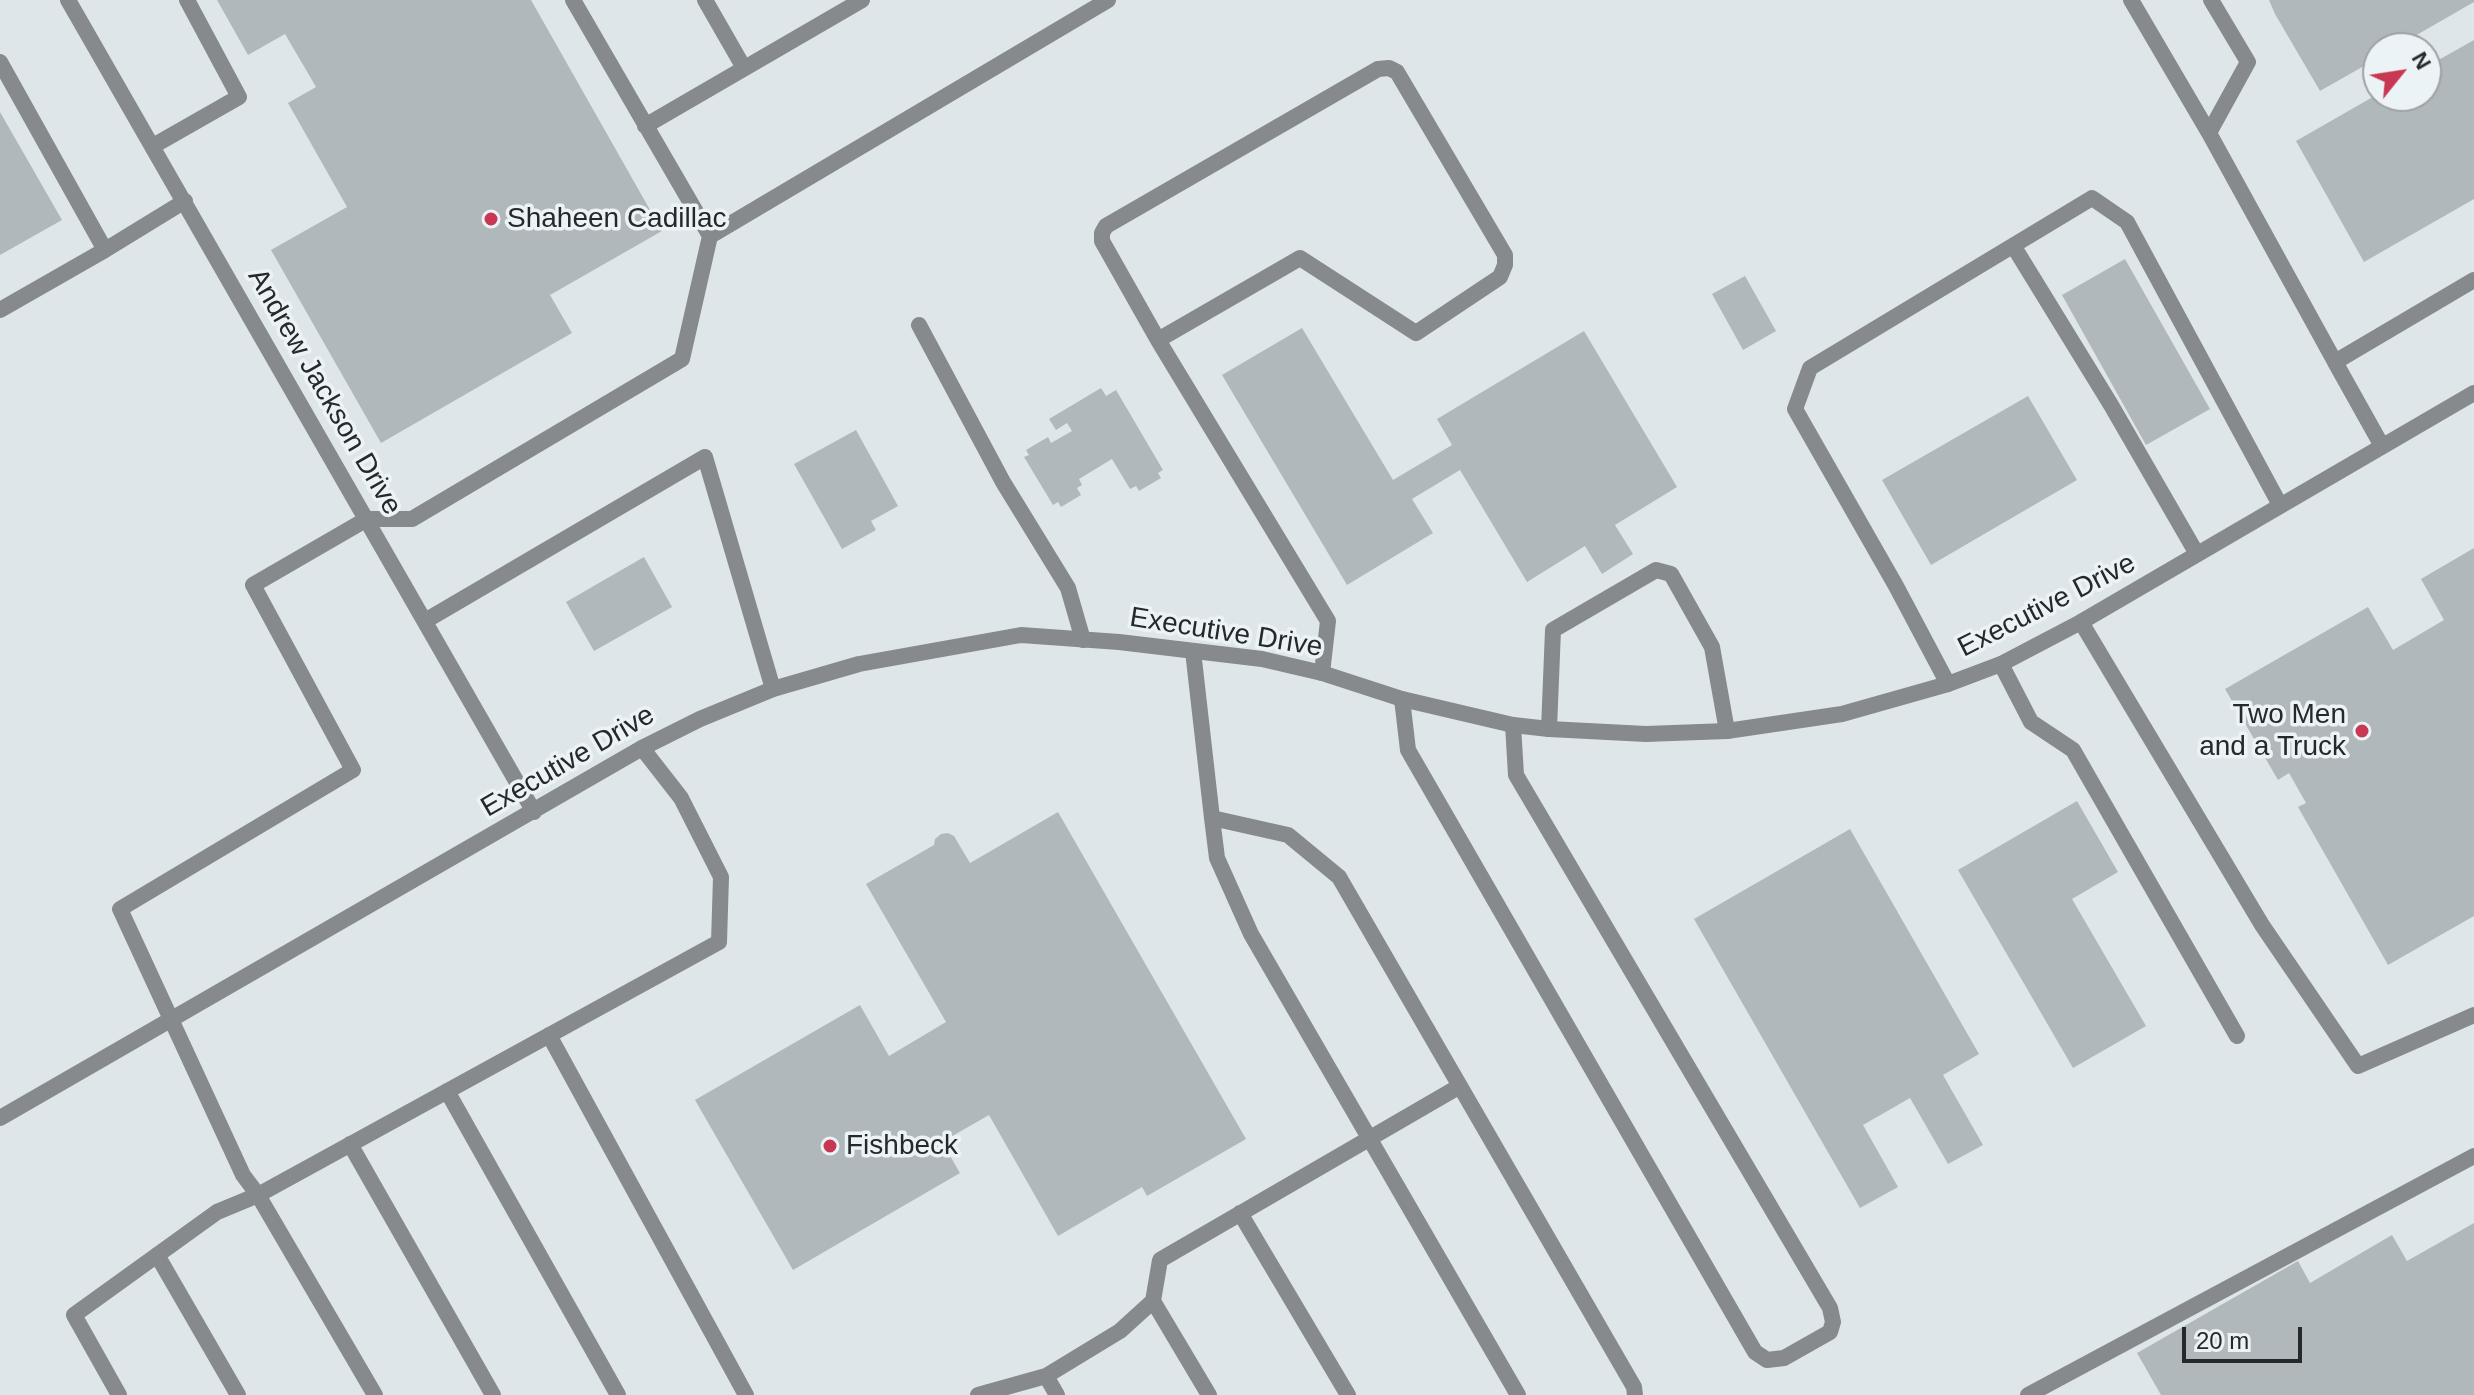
<!DOCTYPE html>
<html>
<head>
<meta charset="utf-8">
<style>
	body { margin:0 }
	#map { position:relative; width:2474px; height:1395px; overflow:hidden; background:#dfe6e9; font-family:Helvetica,sans-serif }
	canvas { display:block }
	.north { position:absolute; left:2362px; top:32px; width:80px; height:80px; box-sizing:border-box; background:#ecf3f6; border:2px solid #9da2a4; border-radius:50%; rotate:60deg; font-size:22px; font-weight:700; line-height:32px; text-align:center; color:#26292a }
	.north::after { content:''; display:block; margin:auto; width:28px; height:36px; background:#c83853; clip-path:polygon(50% 0,100% 100%,50% 72%,0 100%) }
	.scale { position:absolute; left:2182px; top:1327px; width:120px; height:36px; box-sizing:border-box; border:4px solid #26292a; border-top:0; padding-left:10px; font-size:24px; line-height:28px; white-space:nowrap; color:#26292a; -webkit-text-stroke:6px #ecf3f6; paint-order:stroke }
</style>
</head>
<body>
<div id="map">
<canvas width="2474" height="1395"></canvas>
<div class="north">N</div>
<div class="scale">20 m</div>
</div>
<script>
const context = document.querySelector('canvas').getContext('2d');
context.lineJoin = 'round';
function fill(path, color) {
  context.fillStyle = color;
  context.fill(path, 'evenodd');
}
function shape(rows) {
  const path = new Path2D();
  for (const r of rows) {
    path.moveTo(r[0], r[1]);
    for (let i = 2; i < r.length; i += 2) path.lineTo(r[i], r[i + 1]);
  }
  return path;
}
function trace(path, color, width, dash) {
  context.strokeStyle = color;
  context.lineWidth = width;
  context.lineCap = dash ? 'butt' : 'round';
  context.setLineDash(dash || []);
  context.stroke(path);
}
function write(font, color, halo, rows, align = 'center') {
  context.font = font + ' Helvetica,sans-serif';
  context.lineWidth = 7;
  context.setLineDash([]);
  context.textBaseline = 'middle';
  context.strokeStyle = halo;
  context.fillStyle = color;
  for (const [text, x, y, turn = 0] of rows) {
    context.save();
    context.translate(x, y);
    context.rotate((+turn || 0) * Math.PI / 180);
    context.textAlign = isNaN(turn) ? turn : align;
    if (halo) context.strokeText(text, 0, 0);
    context.fillText(text, 0, 0);
    context.restore();
  }
}
fill(shape([
	[217,0,531,0,662,231,550,295,572,333,381,443,271,250,347,207,288,103,316,87,285,34,248,55],
	[2269,0,2474,0,2474,2,2394,48,2378,48,2378,58,2320,91,2275,14],
	[2474,40,2474,199,2364,262,2296,141,2378,94,2378,96,2426,96,2426,67],
	[0,112,62,220,0,255],
	[2125,259,2210,409,2146,445,2062,295],
	[1745,276,1776,331,1743,350,1712,294],
	[1302,328,1393,480,1452,445,1437,419,1584,331,1677,487,1615,525,1633,554,1602,574,1585,546,1527,582,1460,470,1412,499,1433,533,1347,585,1222,375],
	[1101,388,1106,396,1116,390,1163,470,1158,473,1161,478,1139,491,1136,486,1130,489,1112,459,1079,479,1082,485,1077,488,1081,495,1061,507,1058,502,1053,505,1024,457,1029,455,1026,450,1048,437,1051,443,1072,431,1067,423,1056,430,1049,419],
	[2028,396,2077,480,1931,565,1882,480],
	[856,430,898,506,871,521,876,530,842,549,794,464],
	[2474,548,2474,916,2388,965,2298,807,2306,803,2289,773,2278,780,2225,689,2368,607,2393,650,2444,620,2421,579],
	[644,557,672,607,594,651,566,602],
	[2077,801,2118,872,2072,899,2146,1026,2073,1068,1958,870],
	[1058,812,1246,1139,1147,1196,1142,1187,1058,1236,989,1115,942,1142,960,1173,793,1270,695,1100,860,1005,889,1056,946,1022,866,884,934,845,935,839,941,834,948,833,954,836,970,863],
	[1850,829,1979,1054,1943,1075,1983,1145,1948,1164,1910,1098,1863,1125,1898,1187,1860,1208,1694,919],
	[2474,1223,2474,1395,2161,1395,2137,1353,2298,1261,2310,1283,2392,1235,2407,1261]
]), '#b1b8bb');
trace(shape([
	[573,0,710,236],
	[705,0,744,68],
	[2131,0,2209,133,2335,362],
	[0,62,105,250,0,310],
	[645,126,862,0],
	[2209,133,2248,62,2211,0],
	[153,146,239,97,187,0],
	[2014,247,2111,405,2197,554],
	[105,250,185,201],
	[919,325,1003,482,1068,588,1083,640],
	[1158,340,1300,258,1416,333,1500,277,1505,265,1505,255,1397,72,1389,68,1378,69,1106,226,1102,233,1102,241,1158,340,1328,621,1322,673],
	[2382,446,2335,362,2474,280],
	[425,621,705,457,773,689],
	[2081,622,2262,925,2358,1066,2474,1015],
	[1193,651,1212,818,1288,835,1339,877,1634,1387,1635,1395],
	[2001,664,2031,722,2073,750,2237,1036],
	[1948,684,1896,586,1795,409,1810,368,2092,198,2127,222,2280,505],
	[1402,699,1408,750,1755,1352,1767,1360,1784,1358,1830,1332,1833,1322,1830,1308,1516,775,1513,725],
	[1549,729,1553,630,1656,570,1671,574,1712,647,1727,731],
	[1212,818,1217,858,1251,934,1518,1395],
	[549,1035,746,1395],
	[447,1091,618,1395],
	[350,1144,493,1395],
	[1240,1213,1348,1395],
	[157,1255,238,1395],
	[1153,1301,1209,1395],
	[1046,1376,1057,1395],
	[119,1395,74,1315,217,1212,258,1195,243,1175,120,909,353,770,253,585,367,519,412,519,682,359,710,236,1108,0],
	[375,1395,258,1195,719,942,721,877,681,798,642,748],
	[978,1395,1046,1376,1120,1331,1153,1301,1160,1260,1460,1086],
	[2028,1395,2474,1156]
]), '#878a8c', 16);
trace(shape([
	[68,0,534,812],
	[0,1118,642,748,700,719,773,689,859,664,1021,635,1119,642,1262,659,1322,673,1402,699,1513,725,1549,729,1646,734,1727,731,1842,714,1948,684,2001,664,2081,622,2474,393]
]), '#878a8c', 16);
for (const [x, y, r, color] of [
	[491,219,8,"#c83853"],
	[2362,731,8,"#c83853"],
	[830,1146,8,"#c83853"]
]) {
  const dot = new Path2D();
  dot.arc(x, y, r, 0, 2 * Math.PI);
  context.fillStyle = color;
  context.fill(dot);
  trace(dot, '#ecf3f6', 3);
}
write('28px', '#26292a', '#ecf3f6', [
	["Shaheen Cadillac",507,219],
	["Two Men",2346,715,"right"],
	["and a Truck",2346,747,"right"],
	["Fishbeck",846,1146]
], 'left');
write('28px', '#26292a', '#ecf3f6', [
	["Andrew Jackson Drive",324,392,60],
	["Executive Drive",2047,606,-27],
	["Executive Drive",1226,633,9],
	["Executive Drive",568,762,-30]
]);
</script>
</body>
</html>
